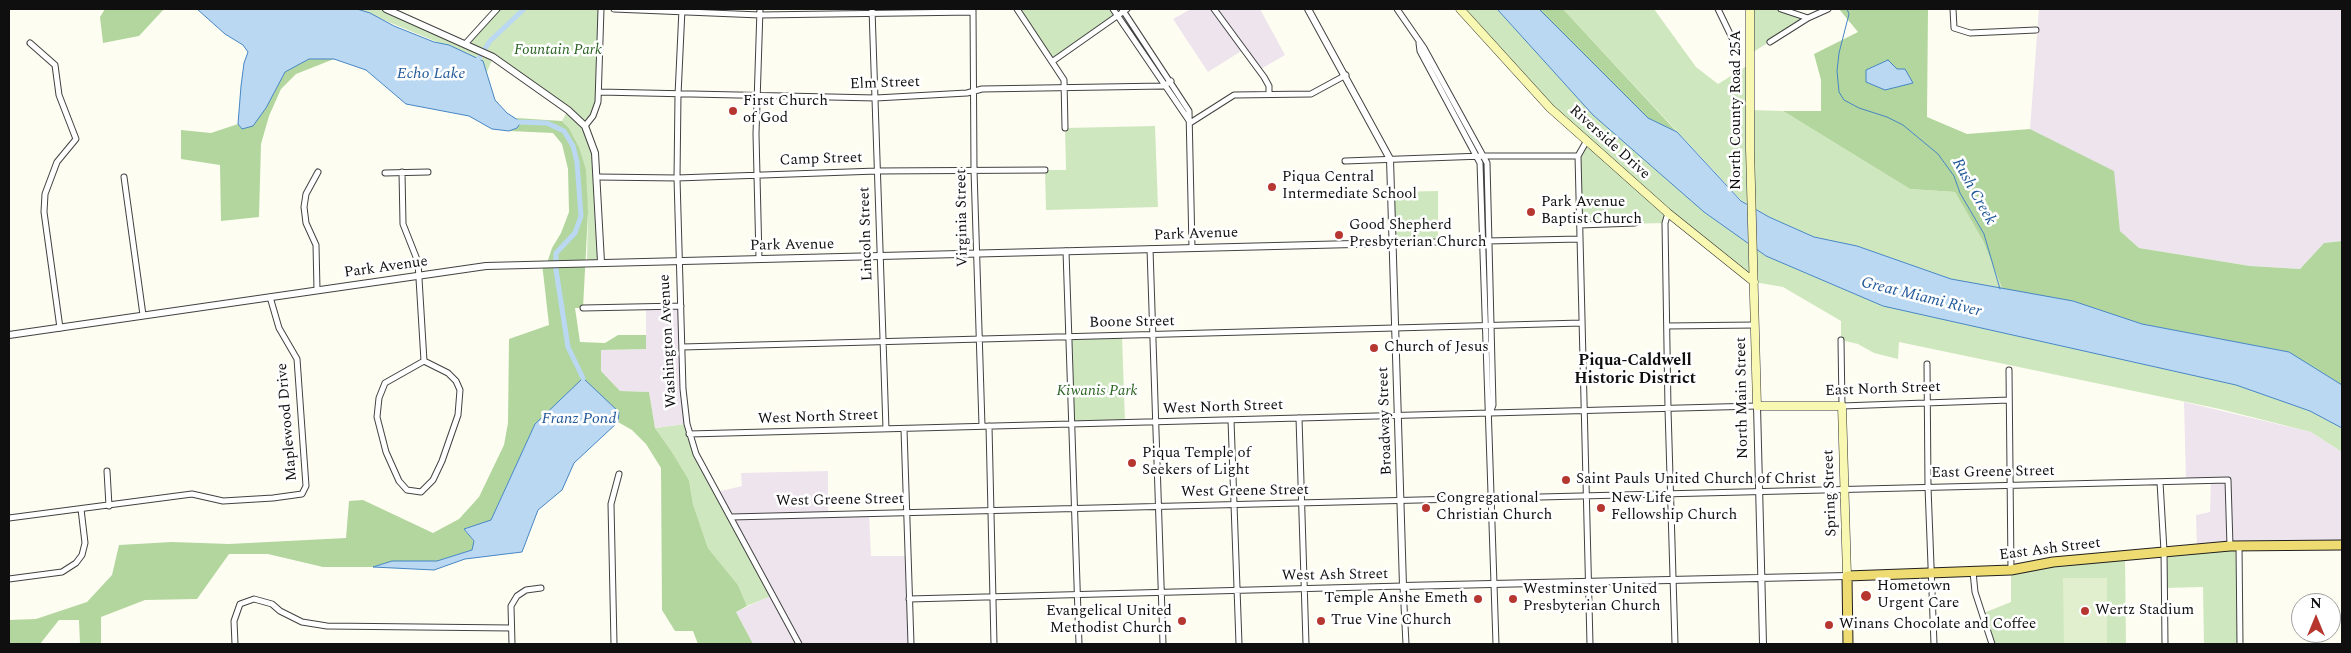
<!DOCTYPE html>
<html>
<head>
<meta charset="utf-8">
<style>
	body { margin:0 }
	#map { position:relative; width:2351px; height:653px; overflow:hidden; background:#fefdf2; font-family:Spectral,serif }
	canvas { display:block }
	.frame { position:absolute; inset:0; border:10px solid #0f0f0f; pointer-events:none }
	.north { position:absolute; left:2291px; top:593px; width:50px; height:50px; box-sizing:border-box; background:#fff; border:1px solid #9f9f9f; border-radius:50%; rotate:0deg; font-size:14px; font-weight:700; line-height:20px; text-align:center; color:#0f0f0f }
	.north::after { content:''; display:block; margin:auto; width:18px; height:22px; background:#b63730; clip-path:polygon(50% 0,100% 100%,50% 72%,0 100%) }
</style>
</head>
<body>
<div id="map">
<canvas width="2351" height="653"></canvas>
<div class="frame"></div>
<div class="north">N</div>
</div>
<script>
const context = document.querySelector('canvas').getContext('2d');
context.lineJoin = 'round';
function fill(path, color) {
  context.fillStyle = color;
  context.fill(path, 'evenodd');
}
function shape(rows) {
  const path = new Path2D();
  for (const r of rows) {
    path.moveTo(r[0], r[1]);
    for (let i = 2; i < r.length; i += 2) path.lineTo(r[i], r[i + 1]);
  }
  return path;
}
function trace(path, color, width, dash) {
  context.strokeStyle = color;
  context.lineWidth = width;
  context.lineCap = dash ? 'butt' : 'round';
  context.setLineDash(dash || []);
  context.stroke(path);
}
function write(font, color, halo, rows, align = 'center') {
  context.font = font + ' Spectral,serif';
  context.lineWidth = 5;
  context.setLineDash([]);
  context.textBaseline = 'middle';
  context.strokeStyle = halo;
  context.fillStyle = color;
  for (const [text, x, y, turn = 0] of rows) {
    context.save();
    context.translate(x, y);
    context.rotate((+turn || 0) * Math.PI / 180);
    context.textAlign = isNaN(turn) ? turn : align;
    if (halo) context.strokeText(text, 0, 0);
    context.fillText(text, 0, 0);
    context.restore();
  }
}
fill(shape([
	[1191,9,1260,9,1285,55,1259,70,1243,50,1208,72,1173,19],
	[2039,9,2342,9,2342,241,2324,243,2300,269,2250,266,2139,248,2120,231,2113,171,2030,129],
	[681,306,687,424,655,428,649,392,620,391,601,371,600,350,646,349,646,307],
	[2184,402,2311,432,2342,452,2342,545,2197,548,2196,515,2210,512,2211,481,2186,481],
	[828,471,828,514,869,513,871,556,907,556,911,644,753,644,736,612,772,595,717,492,742,486,741,473]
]), '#ede4ed');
fill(shape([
	[357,9,386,9,466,43,497,9,601,9,598,102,585,126,591,137,601,262,587,262,588,212,579,147,569,128,562,121,568,110,493,58,486,74,483,61],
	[1017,9,1113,9,1117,15,1053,61],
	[1460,9,1497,9,1593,115,1704,212,1766,256,1883,306,2236,385,2310,411,2342,428,2342,452,2311,432,2220,409,1899,342,1898,359,1874,353,1858,344,1841,340,1841,321,1783,287,1754,282,1668,213,1665,223,1580,225,1578,156,1586,142],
	[1563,9,1654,9,1696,67,1718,84,1750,64,1750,110,1783,111,1910,189,1955,192,1983,241,2003,290,1951,279,1857,246,1814,237,1769,217,1742,201],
	[1750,9,1781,9,1808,18,1750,54],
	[1155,126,1158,207,1046,210,1045,170,1066,170,1065,128],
	[1438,191,1438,243,1393,243,1392,192],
	[1122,335,1125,423,1072,424,1069,337],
	[687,424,696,454,773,595,747,606,738,585,708,548,693,504,689,480,672,452,655,428],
	[2239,545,2240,644,2204,644,2203,587,2165,588,2164,551],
	[2125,555,2126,644,1992,644,1981,614,2011,602,2011,570]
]), '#cfe7be');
fill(shape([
	[105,9,164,9,139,36,103,43,100,17],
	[1539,9,1563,9,1677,132,1648,118],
	[1839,9,1928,9,1927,117,1967,134,2030,129,2114,171,2120,231,2139,248,2250,266,2300,269,2324,243,2342,241,2342,385,2289,352,2142,324,2073,301,2003,290,1983,241,1955,192,1910,189,1783,111,1821,111,1821,80,1814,54,1858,32],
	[309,59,334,59,296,74,281,89,269,116,261,144,259,217,221,221,220,165,181,159,181,130,211,133,238,124,242,129,266,108,285,72],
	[516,118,562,121,569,128,579,147,586,170,588,212,583,308,575,308,580,342,605,343,618,335,646,335,646,349,601,350,601,371,620,391,649,392,655,428,672,452,689,480,693,504,708,548,738,585,747,606,736,612,753,644,698,644,693,631,675,631,662,610,661,468,646,444,632,430,618,422,619,412,535,424,491,520,464,529,474,542,472,550,437,561,392,561,373,567,323,567,268,554,229,554,197,599,145,600,101,617,101,644,80,644,79,620,59,620,40,644,9,644,9,620,36,619,87,602,112,575,119,545,172,542,229,544,346,538,349,501,363,500,433,533,459,519,479,497,504,445,508,423,509,339,549,325,542,263,547,263,552,248,561,233,569,212,568,169,562,144,553,133,509,131,517,128,521,122]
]), '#b2d69e');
fill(shape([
	[2063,578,2107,578,2107,644,2064,644]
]), '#e1efcf');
const water = shape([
	[197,9,357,9,370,13,394,26,434,42,449,45,483,61,495,100,507,113,521,122,517,128,509,131,492,129,469,116,406,104,366,70,334,59,309,59,285,72,266,108,253,126,242,129,238,124,241,86,244,63,248,52,243,45,225,34,197,9],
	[1497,9,1539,9,1648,118,1677,132,1741,201,1769,217,1814,237,1857,246,1951,279,2073,301,2142,324,2289,352,2342,385,2342,428,2310,411,2236,385,1883,306,1766,256,1704,212,1593,115,1497,9],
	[1888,60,1897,69,1905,69,1913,83,1885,90,1866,82,1866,70,1888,60],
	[583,378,619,412,618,422,574,463,562,490,538,510,522,552,465,559,434,570,373,567,392,561,437,561,472,550,474,541,464,529,491,520,535,424,583,378]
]);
fill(water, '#bad8f2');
trace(water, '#4686c4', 1);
trace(shape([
	[1847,9,1849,14,1839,53,1837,71,1839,92,1844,100,1859,108,1887,117,1903,125,1938,154,1954,176,1960,193,1984,234,2000,289]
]), '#4686c4', 1);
trace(shape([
	[475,64,490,41,524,9],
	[516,122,547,123,564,131,573,146,577,162,581,216,575,233,556,253,556,270,568,347,583,378]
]), '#bad8f2', 5);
const minor = shape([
	[614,9,760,15,973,12],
	[682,9,678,95,677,178,683,389,687,424,696,454,799,644],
	[872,9,886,429],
	[973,9,974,170,982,426],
	[1017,9,1064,80,1065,128],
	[1113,9,1190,122],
	[1122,9,1189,111,1192,248],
	[1214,9,1264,77,1269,86,1269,93],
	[1397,9,1424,48,1487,163,1493,405,1490,413],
	[1718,9,1733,40],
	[1781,9,1808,18,1828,9],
	[1953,9,1954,28,1970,33,2036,30],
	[1770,42,1808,18],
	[30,43,55,65,59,95,76,139,57,162,45,194,44,212,60,328],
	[466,43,497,9],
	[1419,43,1420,51,1480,163,1496,644],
	[1053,61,1127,9],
	[599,92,876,98,967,93,982,89,1164,86,1171,81],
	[1190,123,1234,95,1311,94,1346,75],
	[585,126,593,116,598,102,601,9],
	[1586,142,1578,156,1590,644],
	[1345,161,1483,156,1578,156],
	[402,172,403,224,418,262,424,361],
	[385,173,428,172],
	[124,177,143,315],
	[598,177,677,178,877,171,1045,170],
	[1668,213,1665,223,1668,409,1675,644],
	[1580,225,1635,223],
	[1393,243,1580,239],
	[1150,249,1163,644],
	[1066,251,1079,644],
	[759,259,756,134,760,9],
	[317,290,316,245,306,223,304,207,306,194,318,172],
	[583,308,681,306],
	[1667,326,1755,325],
	[1841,340,1842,406,2009,400],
	[682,347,1582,323],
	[424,361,448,373,456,381,460,390,458,415,442,461,433,480,421,492,407,490,399,481,386,452,377,417,379,398,385,383,424,361],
	[1927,364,1928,487,1934,644],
	[2009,370,2011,570],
	[1299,418,1306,644],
	[1231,420,1239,644],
	[989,426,994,644],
	[904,429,911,644],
	[689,434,1757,406],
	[107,471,109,506],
	[2160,482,2164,551,2165,644],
	[731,517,2228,480,2230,546],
	[9,518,192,494,223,501,273,498,302,494,306,486,297,359,279,328,270,297],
	[2239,545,2240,644],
	[1973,572,1975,592,1992,644],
	[9,579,62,572,76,563,82,555,85,543,81,509],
	[909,599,1403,586,1406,644],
	[235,644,234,621,240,604,254,599,272,604,280,611,302,622,327,626,511,628],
	[512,644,511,606,517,596,526,590,541,588],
	[614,644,611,504,619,474]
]);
const tertiary = shape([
	[386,9,493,57,568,110,585,126,595,153,601,262],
	[1308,9,1390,159,1403,586,1847,576],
	[9,335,486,266,1393,243],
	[1757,406,1763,644]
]);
const secondary = shape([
	[1460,9,1550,108,1668,213,1754,282],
	[1750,9,1750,149,1757,406,1842,406,1847,576]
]);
const primary = shape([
	[1848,644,1847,576,2011,570,2053,562,2230,546,2342,545]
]);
trace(minor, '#424242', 7);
trace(tertiary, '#424242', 8);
trace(secondary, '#313131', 9);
trace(primary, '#202020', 11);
trace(minor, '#fff', 5);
trace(tertiary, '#fff', 6);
trace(secondary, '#f9f8b2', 8);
trace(primary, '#eedc72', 9);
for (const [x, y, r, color] of [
	[733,111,5,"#b63730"],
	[1272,187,5,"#b63730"],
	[1531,212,5,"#b63730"],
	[1339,235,5,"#b63730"],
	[1374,348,5,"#b63730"],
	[1132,463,5,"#b63730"],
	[1566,480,5,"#b63730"],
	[1426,508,5,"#b63730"],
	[1601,508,5,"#b63730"],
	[1866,596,6,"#b63730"],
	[1478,599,5,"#b63730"],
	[1513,599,5,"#b63730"],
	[2085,611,5,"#b63730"],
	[1182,621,5,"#b63730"],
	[1321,621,5,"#b63730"],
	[1829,625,5,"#b63730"]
]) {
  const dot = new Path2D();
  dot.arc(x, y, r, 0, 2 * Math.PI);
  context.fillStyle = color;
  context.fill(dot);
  trace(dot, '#fff', 2);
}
write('italic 15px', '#2b6323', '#fff', [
	["Fountain Park",558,51],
	["Kiwanis Park",1097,392]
]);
write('15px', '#0f0f0f', '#fff', [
	["Elm Street",885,84,-2],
	["North County Road 25A",1737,110,-90],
	["Riverside Drive",1609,143,42],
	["Camp Street",821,160,-2],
	["Virginia Street",963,218,-91],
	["Lincoln Street",867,234,-92],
	["Park Avenue",1196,235,-2],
	["Park Avenue",792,246,-1],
	["Park Avenue",386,268,-8],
	["Boone Street",1132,323,-1],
	["Washington Avenue",669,341,-93],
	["East North Street",1883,390,-2],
	["North Main Street",1743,398,-91],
	["West North Street",1223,408,-2],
	["West North Street",818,418,-2],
	["Broadway Street",1386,421,-92],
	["Maplewood Drive",288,422,-95],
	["East Greene Street",1993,473,-1],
	["West Greene Street",1245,492,-1],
	["Spring Street",1831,493,-92],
	["West Greene Street",840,501,-1],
	["East Ash Street",2050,550,-7],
	["West Ash Street",1335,576,-1]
]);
write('15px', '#0f0f0f', '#fff', [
	["First Church",743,102],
	["of God",743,119],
	["Piqua Central",1282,178],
	["Intermediate School",1282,195],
	["Park Avenue",1541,203],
	["Baptist Church",1541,220],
	["Good Shepherd",1349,226],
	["Presbyterian Church",1349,243],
	["Church of Jesus",1384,348],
	["Piqua Temple of",1142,454],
	["Seekers of Light",1142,471],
	["Saint Pauls United Church of Christ",1576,480],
	["Congregational",1436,499],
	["Christian Church",1436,516],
	["New Life",1611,499],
	["Fellowship Church",1611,516],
	["Hometown",1877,587],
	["Urgent Care",1877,604],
	["Westminster United",1523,590],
	["Presbyterian Church",1523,607],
	["Temple Anshe Emeth",1468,599,"right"],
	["Wertz Stadium",2095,611],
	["Evangelical United",1172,612,"right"],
	["Methodist Church",1172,629,"right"],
	["True Vine Church",1331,621],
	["Winans Chocolate and Coffee",1839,625]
], 'left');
write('italic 16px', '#215999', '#fff', [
	["Echo Lake",431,75],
	["Rush Creek",1973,192,61],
	["Great Miami River",1921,298,14],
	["Franz Pond",579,420]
]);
write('bold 16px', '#0f0f0f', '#fff', [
	["Piqua-Caldwell",1635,362],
	["Historic District",1635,380]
]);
</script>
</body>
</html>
